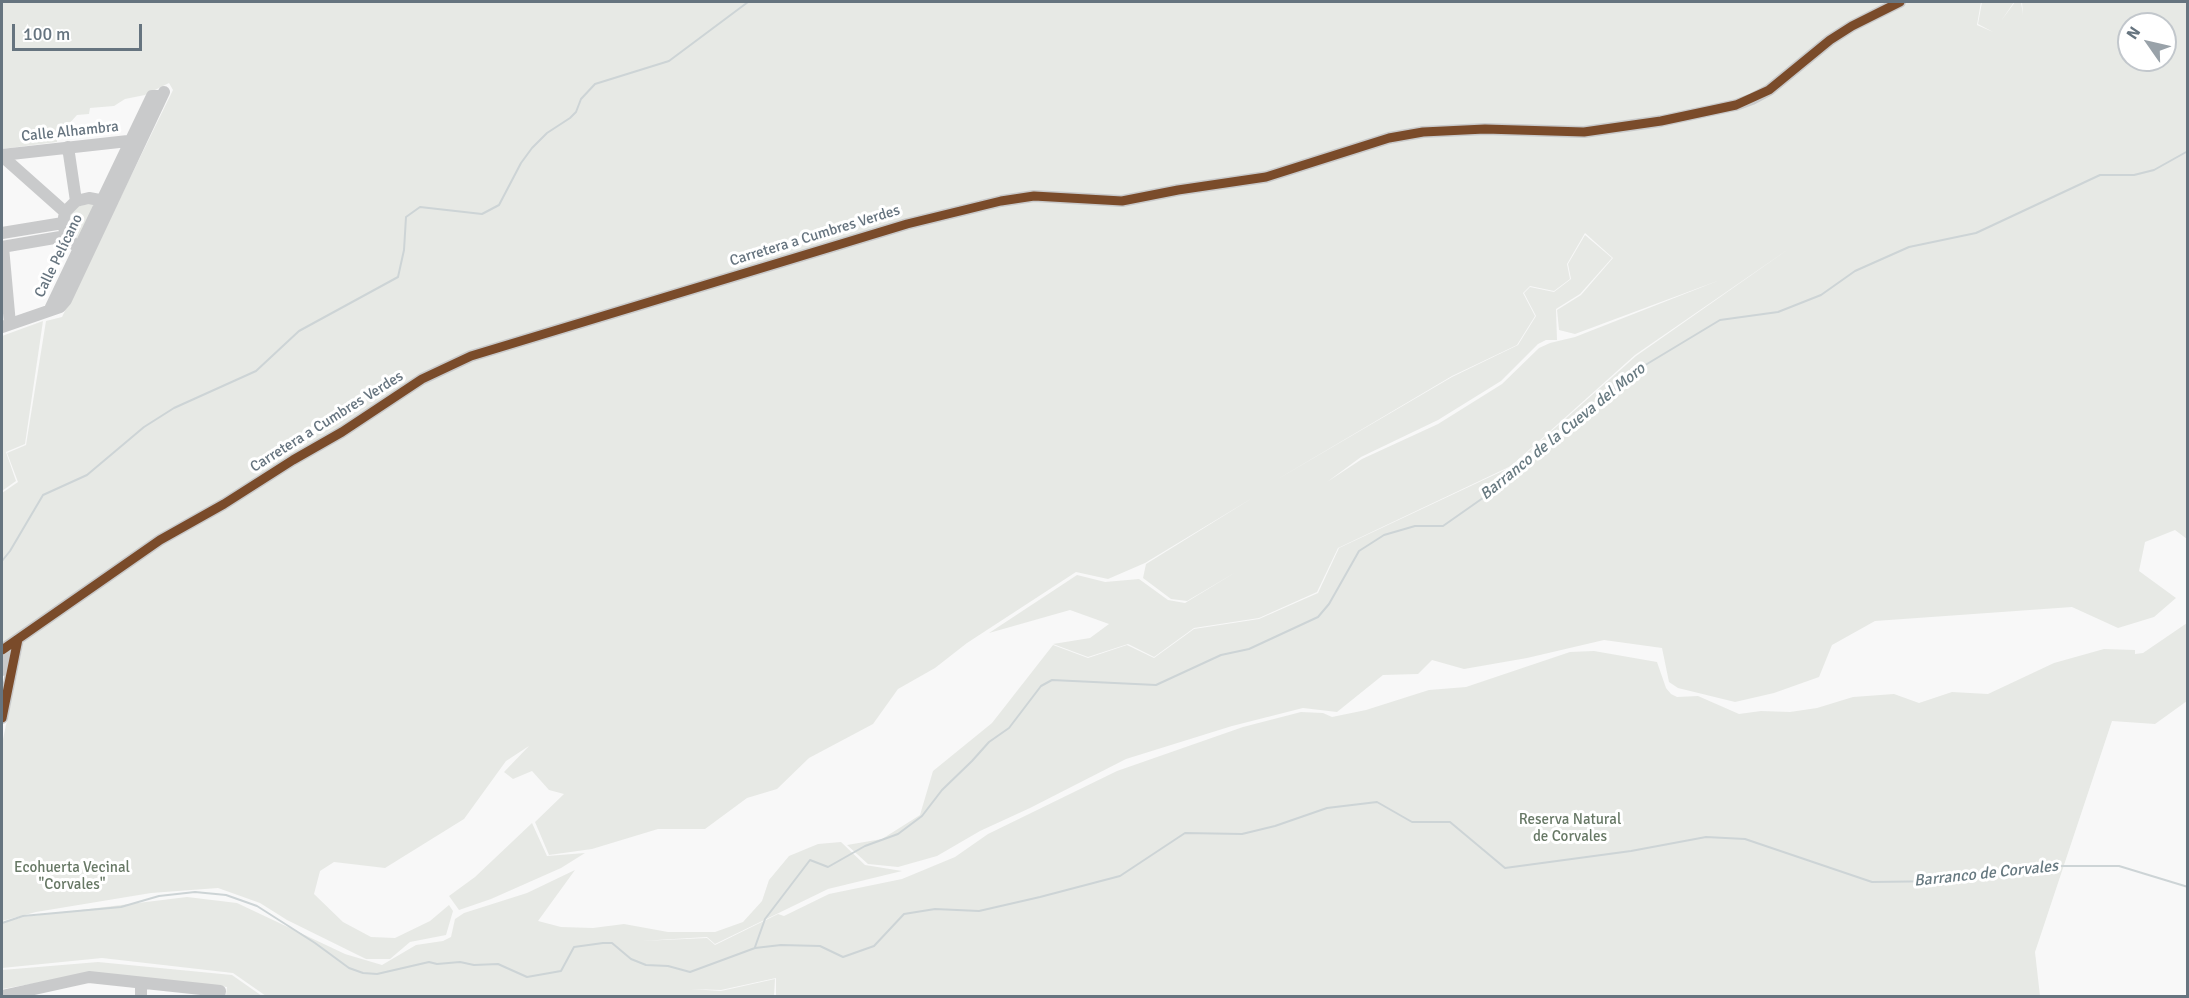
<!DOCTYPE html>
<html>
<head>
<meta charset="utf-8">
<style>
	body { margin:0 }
	#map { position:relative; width:2189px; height:998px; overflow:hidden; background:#f8f8f8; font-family:Signika,sans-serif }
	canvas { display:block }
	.frame { position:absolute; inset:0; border:3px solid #66747f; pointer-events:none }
	.north { position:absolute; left:2117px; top:12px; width:60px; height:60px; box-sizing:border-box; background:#fff; border:2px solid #c2c7cc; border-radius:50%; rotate:304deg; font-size:16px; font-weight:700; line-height:24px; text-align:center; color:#66747f }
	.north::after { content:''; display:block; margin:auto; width:21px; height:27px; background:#99a2a9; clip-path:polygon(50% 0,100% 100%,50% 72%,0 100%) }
	.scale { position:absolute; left:12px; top:24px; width:130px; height:27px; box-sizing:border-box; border:3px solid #66747f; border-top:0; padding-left:8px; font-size:18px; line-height:21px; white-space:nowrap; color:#66747f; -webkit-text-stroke:4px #fff; paint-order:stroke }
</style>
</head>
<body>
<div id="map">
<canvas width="2189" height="998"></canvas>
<div class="frame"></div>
<div class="north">N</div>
<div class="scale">100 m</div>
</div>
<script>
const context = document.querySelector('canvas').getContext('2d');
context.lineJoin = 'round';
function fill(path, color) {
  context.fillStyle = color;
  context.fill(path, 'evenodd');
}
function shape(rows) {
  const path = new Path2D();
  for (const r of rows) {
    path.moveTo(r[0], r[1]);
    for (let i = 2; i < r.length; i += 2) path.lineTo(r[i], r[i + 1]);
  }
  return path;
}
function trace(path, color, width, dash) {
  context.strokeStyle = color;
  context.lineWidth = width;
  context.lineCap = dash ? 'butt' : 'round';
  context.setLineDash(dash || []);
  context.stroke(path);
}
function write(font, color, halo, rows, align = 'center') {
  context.font = font + ' Signika,sans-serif';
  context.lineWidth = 6;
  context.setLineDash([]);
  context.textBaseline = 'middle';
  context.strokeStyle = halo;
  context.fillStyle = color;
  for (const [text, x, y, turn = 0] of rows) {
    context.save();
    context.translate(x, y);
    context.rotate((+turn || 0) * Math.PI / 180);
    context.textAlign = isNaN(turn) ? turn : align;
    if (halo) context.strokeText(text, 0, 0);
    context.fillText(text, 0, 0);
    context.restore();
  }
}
fill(shape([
	[2,2,1981,2,1977,25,1993,32,1978,24,1982,2,2014,2,2001,21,2015,2,2021,2,2023,15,2022,2,2187,2,2187,539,2175,530,2145,542,2139,571,2176,598,2154,617,2118,628,2072,607,1875,621,1832,645,1819,677,1774,693,1735,702,1678,688,1669,682,1662,648,1604,640,1527,658,1464,669,1432,660,1418,674,1383,675,1337,712,1303,708,1232,726,1126,759,1030,808,980,831,937,856,898,867,868,864,847,845,882,839,920,815,933,771,992,723,1053,645,1088,658,1127,645,1154,658,1194,629,1259,619,1318,593,1339,548,1511,467,1636,356,1790,248,1635,355,1511,466,1338,548,1317,592,1259,618,1194,628,1154,657,1128,644,1088,657,1053,644,1090,638,1109,624,1070,610,989,633,1077,575,1105,582,1139,579,1168,600,1185,603,1236,572,1187,601,1171,599,1143,578,1146,564,1254,497,1145,563,1108,579,1076,572,967,643,935,668,898,689,873,724,809,758,777,789,747,798,705,829,658,829,592,849,549,855,535,822,564,794,549,790,532,771,513,779,504,772,529,746,506,761,464,819,385,868,334,862,320,871,314,894,343,922,371,937,395,938,430,921,449,905,453,911,446,935,410,942,390,959,366,959,287,920,260,903,218,888,151,893,36,912,2,921,2,744,24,639,2,649,2,493,18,482,7,453,26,445,46,321,62,317,173,90,169,83,145,95,125,99,114,106,90,108,89,114,77,115,57,137,57,142,2,149],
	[2129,24,2165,24,2165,60,2129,60],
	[1585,233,1613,258,1581,295,1557,310,1559,330,1575,334,1720,280,1575,337,1550,343,1539,348,1502,384,1438,424,1362,459,1327,482,1361,457,1438,420,1501,381,1538,344,1546,340,1557,340,1556,309,1580,294,1612,258,1585,235,1568,264,1571,279,1554,292,1530,287,1524,293,1536,316,1518,345,1452,377,1271,483,1452,376,1517,345,1535,316,1523,293,1530,286,1554,291,1570,279,1567,264],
	[95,203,77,241,66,226,73,207],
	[43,321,25,444,6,452,16,481,2,491,2,336],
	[2187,623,2187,701,2155,724,2112,721,2035,952,2040,996,776,996,776,978,721,990,691,989,721,991,775,979,774,996,266,996,233,973,102,958,2,968,2,923,23,917,187,897,237,903,345,954,382,965,416,945,443,941,451,937,455,919,464,913,527,893,575,870,538,921,561,927,593,928,624,924,668,932,715,932,743,922,762,901,769,880,789,856,818,844,841,842,865,865,902,871,828,889,715,944,707,937,641,941,707,938,715,945,778,914,784,916,829,894,902,879,955,857,988,834,1117,771,1243,727,1301,712,1323,713,1332,717,1366,710,1429,690,1466,687,1570,652,1594,651,1657,662,1666,688,1671,694,1677,697,1698,696,1739,714,1761,711,1790,712,1817,708,1853,697,1894,694,1919,703,1952,692,1988,694,2054,663,2104,649,2135,650,2135,654,2143,653],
	[532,823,547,856,585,853,561,868,491,899,459,910,449,896,475,877],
	[98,962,232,975,262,996,226,996,227,987,90,974,2,989,2,970]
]), '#e7e9e5');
trace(shape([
	[2,561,10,551,43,495,87,475,144,427,174,408,256,371,299,331,398,277,404,250,406,217,420,207,482,214,499,205,521,163,532,148,547,133,570,118,576,112,581,99,595,84,669,61,748,2],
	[2,923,23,916,121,907,159,896,195,892,226,895,257,906,315,943,349,968,363,973,377,974,429,962,437,964,460,962,474,965,498,964,527,977,561,971,574,947,603,943,612,943,631,959,646,965,668,966,690,972,755,948,781,945,820,946,843,957,874,946,904,914,935,909,979,911,1040,897,1120,876,1185,833,1242,834,1275,826,1327,808,1377,802,1412,822,1450,822,1505,868,1631,851,1706,837,1745,839,1872,882,1948,881,2040,866,2119,866,2188,887],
	[755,947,765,919,810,860,828,867,865,846,898,834,922,816,942,790,972,761,989,742,1009,728,1041,686,1052,680,1156,685,1221,655,1249,649,1318,617,1329,604,1359,551,1384,535,1415,526,1443,526,1510,479,1536,453,1642,367,1720,320,1778,312,1821,295,1855,271,1909,247,1976,233,2100,175,2134,175,2154,170,2188,151]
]), '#cdd4d6', 2);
trace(shape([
	[68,147,76,201],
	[2,155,137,140],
	[2,156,65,212],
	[2,233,63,223],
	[2,247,66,236],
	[3,247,10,324],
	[88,250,78,248,66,236,63,223,65,212,76,201,89,198,110,202],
	[50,309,152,96,162,96],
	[2,327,60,307,66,300,164,92],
	[2,650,160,540,224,504,293,460,342,432,422,379,471,356,907,224,1001,201,1034,196,1122,201,1178,190,1266,177,1389,138,1423,132,1485,129,1584,132,1661,121,1736,105,1752,99,1769,90,1830,40,1852,26,1900,2],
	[2,670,6,648],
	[2,718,18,639],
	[2,996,89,977,220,991,219,996],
	[141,996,141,984]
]), '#c9cacb', 12);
trace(shape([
	[2,650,160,540,224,504,293,460,342,432,422,379,471,356,907,224,1001,201,1034,196,1122,201,1178,190,1266,177,1389,138,1423,132,1485,129,1584,132,1661,121,1736,105,1769,90,1830,40,1852,26,1900,2],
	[2,718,18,639]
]), '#7a4b2a', 9);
write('15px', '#66747f', '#fff', [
	["Calle Alhambra",70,132,-6],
	["Carretera a Cumbres Verdes",815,236,-17],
	["Calle Pelícano",59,256,-64],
	["Carretera a Cumbres Verdes",327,422,-32]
]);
write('15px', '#677865', '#fff', [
	["Reserva Natural",1570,820],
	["de Corvales",1570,837],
	["Ecohuerta Vecinal",72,868],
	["\"Corvales\"",72,885]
]);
write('italic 16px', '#677980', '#fff', [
	["Barranco de la Cueva del Moro",1563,432,-39],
	["Barranco de Corvales",1986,874,-6]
]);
</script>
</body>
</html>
